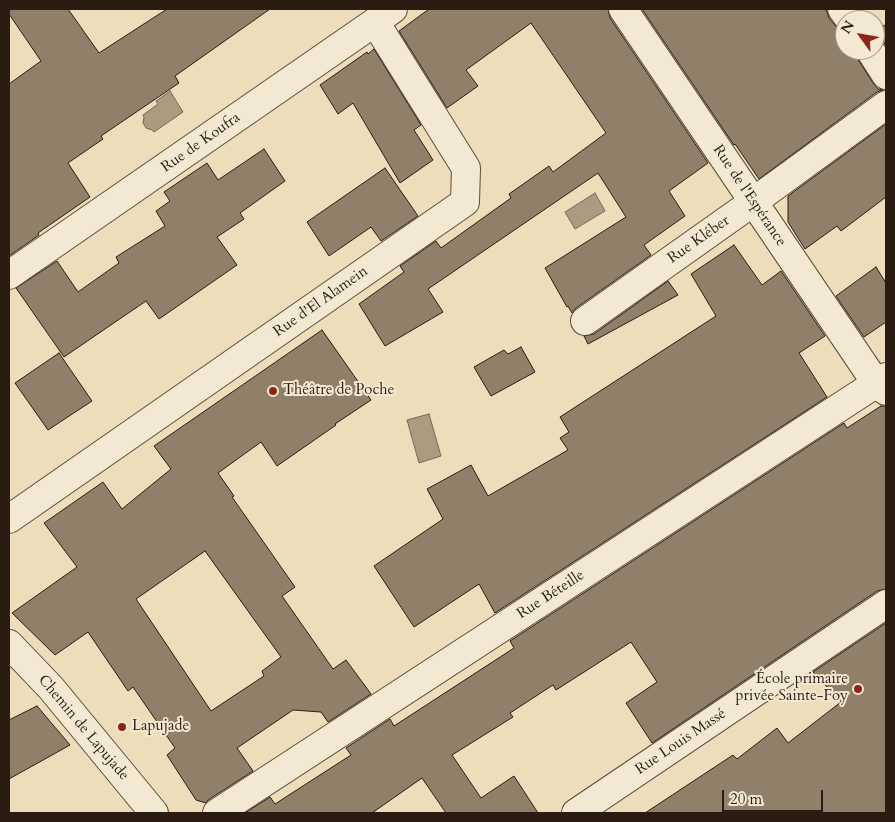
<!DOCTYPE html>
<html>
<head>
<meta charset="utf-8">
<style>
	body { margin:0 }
	#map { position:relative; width:895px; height:822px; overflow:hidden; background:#edddba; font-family:Cardo,serif }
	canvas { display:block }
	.frame { position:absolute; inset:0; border:10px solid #2b1c12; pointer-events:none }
	.north { position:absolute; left:835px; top:10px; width:50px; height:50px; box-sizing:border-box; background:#f3e9d2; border:1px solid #a39785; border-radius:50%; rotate:302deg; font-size:14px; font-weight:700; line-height:20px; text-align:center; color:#2b1c12 }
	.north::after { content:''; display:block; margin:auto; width:18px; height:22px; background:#8f2418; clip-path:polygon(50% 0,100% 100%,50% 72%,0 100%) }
	.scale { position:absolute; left:722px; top:790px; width:101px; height:22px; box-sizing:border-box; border:2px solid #2b1c12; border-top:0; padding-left:6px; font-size:15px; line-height:18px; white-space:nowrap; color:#2b1c12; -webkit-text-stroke:4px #f3e9d2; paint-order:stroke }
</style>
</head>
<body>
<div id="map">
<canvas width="895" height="822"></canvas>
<div class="frame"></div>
<div class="north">N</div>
<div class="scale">20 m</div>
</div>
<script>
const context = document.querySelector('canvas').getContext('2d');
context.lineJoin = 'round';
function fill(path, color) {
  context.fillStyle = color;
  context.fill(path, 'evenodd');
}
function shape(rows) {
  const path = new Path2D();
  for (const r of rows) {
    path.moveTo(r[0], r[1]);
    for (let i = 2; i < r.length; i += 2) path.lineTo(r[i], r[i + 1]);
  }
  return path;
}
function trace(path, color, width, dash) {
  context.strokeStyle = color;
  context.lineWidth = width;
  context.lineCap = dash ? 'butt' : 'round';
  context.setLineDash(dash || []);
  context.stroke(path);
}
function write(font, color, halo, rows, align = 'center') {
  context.font = font + ' Cardo,serif';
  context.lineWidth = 4;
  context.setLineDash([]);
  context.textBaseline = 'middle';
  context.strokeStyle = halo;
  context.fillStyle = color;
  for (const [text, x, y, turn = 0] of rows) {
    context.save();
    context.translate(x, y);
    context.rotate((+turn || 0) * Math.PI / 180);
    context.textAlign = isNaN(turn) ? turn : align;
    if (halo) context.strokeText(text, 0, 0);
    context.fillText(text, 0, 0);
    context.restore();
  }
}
const water = shape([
	[170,91,183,112,154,132,152,130,146,128,143,123,144,117,143,115,158,104,156,101,170,91],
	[595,193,605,211,575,229,565,212,595,193],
	[429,414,441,456,419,463,407,420,429,414]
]);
fill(water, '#ab9b81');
trace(water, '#786855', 1);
const building = shape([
	[9,9,68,9,99,53,167,9,270,9,175,76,179,83,101,136,103,139,68,163,90,197,38,233,39,235,9,256,9,84,41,61,9,14,9,9],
	[429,9,608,9,610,18,708,163,669,191,685,216,644,245,651,255,576,308,572,313,568,306,567,307,545,268,626,217,598,173,428,289,443,312,385,346,359,304,404,272,400,266,436,241,441,248,511,198,509,194,549,166,553,172,606,133,531,23,466,70,478,86,447,108,399,31,429,9],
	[642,9,826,9,829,18,845,37,845,55,851,50,854,50,857,58,873,83,878,89,883,90,877,92,759,179,735,144,734,145,642,9],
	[886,24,886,46,883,41,875,36,875,33,886,24],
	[374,49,421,125,414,130,433,160,400,183,353,103,338,114,320,85,367,52,368,54,374,49],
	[886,124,886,197,841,231,837,226,805,249,788,222,788,196,886,124],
	[264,149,285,181,240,213,244,219,217,237,237,265,159,319,146,301,64,357,16,288,57,261,78,292,119,263,116,257,165,226,156,211,170,201,164,192,207,163,218,180,264,149],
	[385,168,418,216,381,241,371,227,329,256,307,222,385,168],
	[734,245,762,285,781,271,825,336,799,353,827,397,495,613,479,584,414,627,374,566,443,519,427,489,471,465,488,496,568,450,560,438,569,432,560,417,716,316,691,274,734,245],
	[876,267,886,283,886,322,864,337,836,296,876,267],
	[668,281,678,295,588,344,584,336,594,334,668,281],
	[322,330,371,400,335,424,336,425,277,466,261,442,218,473,234,496,232,497,295,587,282,596,333,669,346,660,371,694,328,722,321,712,293,710,237,748,253,771,208,800,206,803,196,800,167,755,175,748,133,687,128,691,88,632,55,655,12,613,77,567,44,523,103,482,122,509,171,469,154,446,322,330],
	[205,551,281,657,262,671,264,676,211,711,136,599,205,551],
	[521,347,535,372,491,396,474,367,504,350,508,354,521,347],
	[59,353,92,401,48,430,15,383,59,353],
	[881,406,886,406,886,589,877,591,652,743,626,703,657,682,631,642,556,690,553,685,510,713,513,717,452,755,481,798,514,776,538,813,446,813,422,778,372,813,245,813,270,797,275,804,351,755,346,748,390,719,394,726,514,648,510,641,844,423,847,428,881,406],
	[886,623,886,813,645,813,733,755,737,759,777,728,788,743,841,702,813,672,886,623],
	[37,706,70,745,9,779,9,720,37,706]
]);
fill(building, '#908069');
trace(building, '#2b1c12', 1);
const street = shape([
	[623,9,876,383,886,391],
	[842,9,850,20],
	[870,50,886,75],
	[9,275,375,22,393,9],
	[585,321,753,202,886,105],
	[9,519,465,202,466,168,375,22],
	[9,644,51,688,154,813],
	[217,813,886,377],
	[576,813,886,604]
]);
trace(street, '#5c4c3c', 30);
trace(street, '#f3e9d2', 28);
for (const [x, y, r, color] of [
	[273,391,5,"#8f2418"],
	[858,689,5,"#8f2418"],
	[122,727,5,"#8f2418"]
]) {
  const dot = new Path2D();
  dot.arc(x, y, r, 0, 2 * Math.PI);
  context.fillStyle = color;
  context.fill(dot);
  trace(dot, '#f3e9d2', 2);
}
write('15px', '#2b1c12', '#f3e9d2', [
	["Rue de Koufra",201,143,-35],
	["Rue de l'Espérance",749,196,56],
	["Rue Kléber",699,240,-35],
	["Rue d'El Alamein",321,302,-35],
	["Rue Béteille",551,595,-33],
	["Chemin de Lapujade",83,728,50],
	["Rue Louis Massé",681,742,-34]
]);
write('15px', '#2b1c12', '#f3e9d2', [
	["Théâtre de Poche",283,391],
	["École primaire",848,680,"right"],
	["privée Sainte-Foy",848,697,"right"],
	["Lapujade",132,727]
], 'left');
</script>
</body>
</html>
